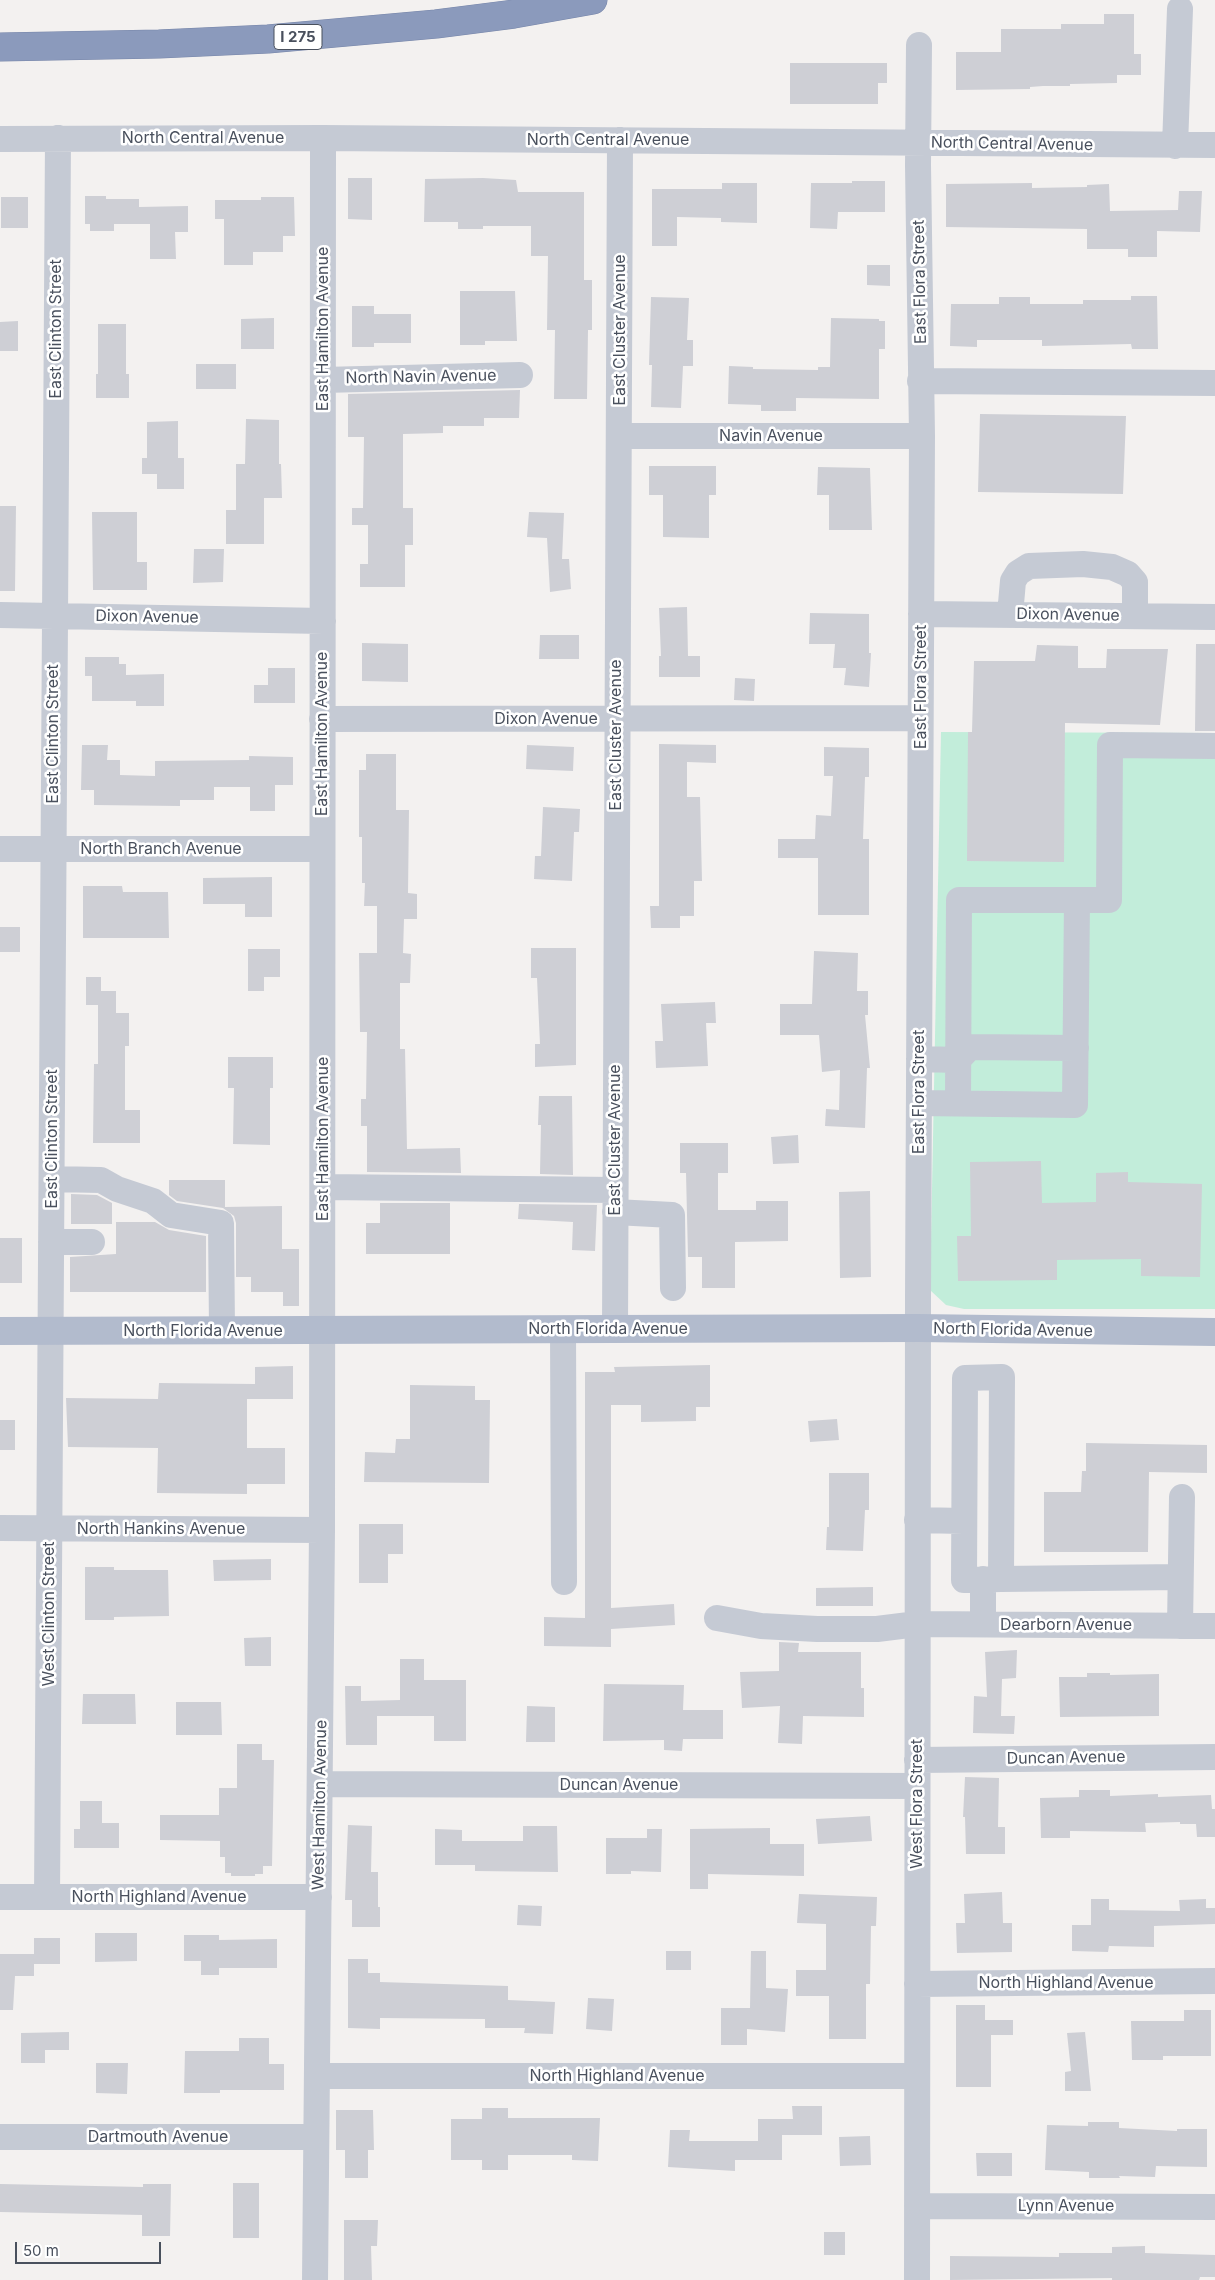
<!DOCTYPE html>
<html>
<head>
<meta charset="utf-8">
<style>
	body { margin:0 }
	#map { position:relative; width:1215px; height:2280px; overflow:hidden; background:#f3f1f0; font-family:Inter,sans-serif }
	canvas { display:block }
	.scale { position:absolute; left:15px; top:2242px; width:146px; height:22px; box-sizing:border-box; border:2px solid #49505d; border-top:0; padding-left:6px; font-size:15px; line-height:18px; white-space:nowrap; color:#49505d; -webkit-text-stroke:4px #fff; paint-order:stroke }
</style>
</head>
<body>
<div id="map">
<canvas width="1215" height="2280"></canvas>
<div class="scale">50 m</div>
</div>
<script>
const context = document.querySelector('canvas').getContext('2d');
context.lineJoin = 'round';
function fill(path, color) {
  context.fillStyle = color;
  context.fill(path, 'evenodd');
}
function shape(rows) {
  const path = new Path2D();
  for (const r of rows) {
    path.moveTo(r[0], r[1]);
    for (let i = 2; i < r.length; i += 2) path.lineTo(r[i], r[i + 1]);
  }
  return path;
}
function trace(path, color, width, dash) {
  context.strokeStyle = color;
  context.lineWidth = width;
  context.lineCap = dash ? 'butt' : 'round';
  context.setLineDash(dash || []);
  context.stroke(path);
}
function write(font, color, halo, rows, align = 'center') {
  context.font = font + ' Inter,sans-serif';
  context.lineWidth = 5;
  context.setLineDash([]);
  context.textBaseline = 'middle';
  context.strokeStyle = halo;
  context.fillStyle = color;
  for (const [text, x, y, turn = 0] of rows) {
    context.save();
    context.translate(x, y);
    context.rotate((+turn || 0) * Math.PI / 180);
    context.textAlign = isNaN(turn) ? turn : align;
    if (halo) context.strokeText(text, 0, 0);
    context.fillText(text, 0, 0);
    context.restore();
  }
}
fill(shape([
	[941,732,1215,733,1215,1309,964,1309,946,1305,930,1290]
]), '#c2edda');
fill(shape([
	[1104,14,1134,14,1134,54,1141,54,1141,75,1117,75,1117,83,1070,84,1070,86,1043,86,1030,87,1030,89,956,90,956,52,1001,52,1001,29,1061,29,1061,24,1104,24],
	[790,63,887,63,887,83,878,83,878,104,790,104],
	[348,178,372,178,372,220,348,219],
	[483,178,516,180,518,192,584,192,584,280,592,280,592,330,588,330,587,399,554,399,555,330,547,330,548,256,531,256,531,226,483,226,483,229,458,229,458,222,424,222,425,179],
	[852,181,885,181,885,212,838,212,837,229,810,228,811,183,852,183],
	[722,183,757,183,757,223,721,222,721,218,677,217,677,246,652,246,652,189,722,189],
	[1032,183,1032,188,1087,187,1087,185,1109,184,1110,211,1178,210,1179,191,1202,191,1200,232,1157,231,1157,257,1128,257,1128,249,1087,249,1087,229,946,227,946,184],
	[85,196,106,196,106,199,139,199,139,207,188,206,188,232,175,232,176,259,150,259,150,224,114,224,114,231,90,231,90,224,85,224],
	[1,197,28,197,28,228,1,228],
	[261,197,294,197,295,236,283,236,283,252,253,252,253,265,224,265,224,219,215,219,215,200,261,200],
	[867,265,890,265,890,286,867,285],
	[460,291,515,291,517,341,485,341,485,345,460,345],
	[1131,296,1157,296,1158,349,1132,349,1131,344,1042,346,1042,340,977,340,977,347,950,346,951,304,999,304,999,297,1030,297,1030,304,1083,304,1083,300,1131,300],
	[651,297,689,298,687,340,693,340,693,366,683,366,681,408,651,407,652,365,649,365],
	[352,306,374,306,374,314,411,314,411,343,374,343,374,347,352,347],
	[274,318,274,349,241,349,241,319],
	[831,318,879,319,879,321,885,321,885,349,879,349,879,399,796,398,796,411,761,411,761,405,728,404,729,366,753,367,753,369,818,370,818,367,830,367],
	[18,321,18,351,0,351,0,322],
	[98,324,126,324,126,374,129,374,129,398,96,398,96,374,98,374],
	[196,364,236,364,236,389,196,389],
	[520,390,519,418,484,418,484,426,443,426,443,433,403,434,403,508,413,508,413,545,405,545,405,587,360,587,360,564,368,564,368,525,352,525,352,508,363,508,364,437,348,437,348,394],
	[980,414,1126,416,1123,494,978,492],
	[246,419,279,420,279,464,281,464,282,498,264,498,264,544,226,544,226,510,236,510,236,464,245,464],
	[178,421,178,458,184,458,184,489,157,489,157,474,142,474,142,458,147,458,147,422],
	[649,466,716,466,716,495,709,495,709,538,663,537,663,495,649,495],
	[818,467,870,468,872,530,829,530,829,495,817,495],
	[0,506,16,506,15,591,0,591],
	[92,512,137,512,137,562,147,562,147,590,93,590],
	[529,512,564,513,562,559,569,559,571,589,550,592,547,538,527,537],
	[194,549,224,549,223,582,193,583],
	[687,607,688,656,700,656,700,677,659,677,659,656,661,656,659,608],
	[810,613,869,614,869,653,871,653,869,687,844,685,846,668,833,668,835,644,809,644],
	[540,635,579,635,579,659,539,659],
	[362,643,408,644,408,682,362,681],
	[1196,644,1215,644,1215,731,1195,731],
	[1037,645,1078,646,1078,668,1106,668,1107,649,1168,649,1160,725,1065,723,1064,862,967,861,968,732,972,732,974,661,1035,661],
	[85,657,119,657,119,664,126,664,126,675,164,674,164,706,136,706,136,701,92,701,92,676,85,676],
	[268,668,295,668,295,703,254,703,254,685,268,685],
	[735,678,755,679,754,701,734,700],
	[659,744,716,745,716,763,687,762,687,797,700,797,702,881,694,881,694,916,680,916,680,928,651,928,650,906,659,906],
	[82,745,108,745,107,760,120,760,120,775,155,776,155,761,249,760,249,756,293,757,293,785,275,785,275,811,250,811,250,787,214,787,214,800,180,800,180,806,94,805,94,790,81,790],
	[527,745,574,747,573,771,526,769],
	[824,747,869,748,869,777,865,777,863,839,869,839,869,915,818,915,818,858,778,858,778,839,815,839,816,815,831,816,833,776,824,776],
	[366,754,396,754,396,810,409,810,408,893,417,894,417,919,404,919,403,953,411,954,410,983,400,983,400,1049,405,1049,407,1149,460,1148,461,1173,367,1172,367,1126,361,1126,361,1099,366,1099,367,1032,360,1032,359,953,377,953,377,906,364,906,365,883,362,883,362,837,359,837,359,770,366,770],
	[543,807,580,809,579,832,574,832,572,881,534,879,535,856,541,856],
	[272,877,272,917,245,917,245,904,203,904,203,878],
	[83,886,122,886,123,892,168,892,169,938,83,938],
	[0,927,20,927,20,952,0,952],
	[531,948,576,948,576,1065,535,1067,535,1044,540,1044,537,978,531,978],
	[248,949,280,949,280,977,264,977,264,991,248,991],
	[814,951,858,953,857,991,868,991,868,1015,865,1015,870,1068,867,1068,865,1128,825,1126,826,1109,839,1110,840,1070,822,1072,819,1035,780,1035,780,1004,812,1004],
	[86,977,101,977,101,991,116,991,116,1013,129,1013,129,1046,125,1046,125,1110,140,1110,140,1143,93,1143,94,1064,98,1064,98,1005,86,1005],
	[715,1002,716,1023,706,1023,708,1066,656,1068,655,1041,663,1041,661,1004],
	[228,1057,273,1057,273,1088,270,1088,270,1145,233,1144,234,1088,228,1088],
	[539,1096,572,1096,573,1175,540,1174,541,1125,538,1125],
	[798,1135,799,1163,773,1164,771,1137],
	[680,1143,728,1143,728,1173,718,1173,718,1210,756,1210,756,1201,788,1201,788,1241,735,1242,735,1288,702,1288,702,1257,688,1257,686,1173,680,1173],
	[1041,1161,1042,1203,1096,1202,1096,1173,1128,1172,1128,1182,1202,1184,1200,1277,1141,1276,1141,1259,1057,1260,1057,1280,958,1281,957,1236,971,1236,970,1162],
	[169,1180,225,1180,225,1207,282,1206,282,1249,299,1249,299,1306,283,1306,283,1292,251,1292,251,1277,236,1277,236,1223,234,1216,223,1208,177,1201,169,1195],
	[870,1191,871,1277,840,1278,839,1192],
	[71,1194,97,1195,112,1203,112,1224,71,1224],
	[380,1203,450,1203,450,1254,366,1254,366,1223,380,1223],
	[519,1204,597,1205,595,1251,572,1250,573,1222,518,1219],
	[116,1222,155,1222,169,1230,206,1236,206,1292,70,1292,70,1257,116,1254],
	[0,1238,22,1238,22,1283,0,1283],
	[710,1365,710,1407,696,1407,696,1421,641,1422,641,1405,611,1405,611,1608,674,1604,675,1625,611,1629,611,1647,544,1646,544,1617,585,1618,585,1372,615,1372,614,1367],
	[293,1366,293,1399,247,1399,247,1448,285,1448,285,1484,247,1484,247,1494,157,1493,158,1448,68,1447,66,1398,158,1399,159,1383,255,1384,255,1367],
	[410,1385,475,1386,475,1400,490,1400,489,1483,364,1482,365,1452,395,1453,396,1439,410,1439],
	[837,1419,839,1440,810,1442,808,1421],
	[0,1420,15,1420,15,1450,0,1450],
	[1086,1443,1207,1445,1207,1473,1149,1472,1148,1552,1044,1552,1044,1492,1081,1492,1082,1471,1086,1471],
	[829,1473,869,1473,869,1510,865,1510,863,1551,826,1550,827,1527,829,1527],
	[359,1524,403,1524,403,1554,388,1554,388,1583,359,1583],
	[271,1559,271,1580,214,1581,213,1560],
	[85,1567,114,1567,114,1570,168,1570,169,1616,114,1617,114,1620,85,1620],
	[873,1587,873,1606,816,1606,816,1588],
	[271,1637,271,1666,245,1666,244,1638],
	[779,1642,799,1643,798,1652,861,1652,861,1688,864,1688,864,1717,803,1716,802,1744,778,1743,780,1706,742,1708,740,1672,779,1671],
	[1017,1650,1016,1678,1002,1679,1001,1716,1015,1716,1014,1734,973,1733,974,1696,987,1697,985,1652],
	[400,1659,424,1659,424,1680,466,1680,466,1741,434,1741,434,1716,377,1716,377,1745,346,1745,345,1686,361,1686,361,1701,400,1700],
	[1087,1673,1110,1673,1110,1675,1159,1674,1159,1716,1060,1717,1059,1677,1087,1677],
	[604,1684,684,1685,683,1710,723,1710,723,1739,683,1739,682,1751,664,1750,664,1740,603,1741],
	[83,1694,135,1694,136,1724,82,1724],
	[176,1702,221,1702,222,1735,176,1735],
	[527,1706,555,1707,555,1742,526,1742],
	[237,1744,262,1744,262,1760,274,1760,272,1866,263,1866,263,1874,255,1874,255,1876,231,1876,231,1873,225,1873,225,1857,220,1857,220,1841,160,1840,160,1815,219,1815,219,1788,237,1788],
	[965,1777,999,1778,998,1827,1005,1827,1005,1854,966,1854,965,1817,963,1817],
	[1079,1790,1110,1790,1110,1796,1158,1794,1158,1797,1211,1795,1212,1809,1215,1809,1215,1837,1197,1837,1196,1824,1180,1824,1180,1822,1145,1823,1146,1832,1070,1831,1070,1838,1041,1838,1040,1798,1079,1797],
	[80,1801,102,1801,102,1823,119,1823,119,1848,74,1848,74,1829,80,1829],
	[870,1816,872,1841,818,1844,816,1819],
	[348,1825,372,1826,371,1872,378,1872,378,1907,380,1907,380,1927,352,1927,352,1900,345,1900],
	[523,1826,557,1826,558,1872,475,1871,475,1865,435,1865,435,1829,462,1830,462,1841,523,1841],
	[770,1828,770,1844,804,1844,804,1876,708,1874,708,1889,690,1889,690,1829],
	[647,1829,662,1829,661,1872,631,1871,631,1874,606,1874,606,1838,647,1838],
	[1002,1892,1003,1923,1012,1923,1012,1952,957,1953,956,1923,965,1923,964,1894],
	[799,1894,877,1897,876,1926,871,1926,870,1984,866,1984,866,2039,829,2039,829,1996,796,1996,796,1970,826,1970,826,1924,797,1923],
	[1091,1899,1109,1899,1109,1910,1180,1911,1179,1900,1206,1899,1206,1908,1215,1908,1215,1924,1154,1926,1154,1947,1109,1946,1108,1952,1072,1951,1072,1925,1091,1925],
	[518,1905,542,1906,541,1926,517,1925],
	[95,1933,137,1933,137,1961,95,1962],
	[184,1935,219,1935,219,1940,277,1939,277,1968,219,1968,219,1975,201,1975,201,1961,184,1961],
	[34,1938,60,1938,60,1964,34,1964,34,1976,15,1976,13,2010,0,2010,0,1954,34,1954],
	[666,1951,691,1951,691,1970,666,1970],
	[751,1951,766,1951,766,1988,788,1989,785,2032,747,2029,747,2045,721,2045,721,2008,750,2008],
	[348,1959,368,1959,368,1973,380,1973,380,1982,508,1986,508,2000,555,2002,553,2034,524,2033,525,2028,485,2028,485,2019,380,2018,380,2029,348,2028],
	[588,1998,614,1999,612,2031,586,2029],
	[956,2005,985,2005,985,2020,1013,2020,1013,2035,991,2035,991,2087,956,2087],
	[1184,2010,1211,2010,1211,2056,1163,2056,1163,2060,1132,2060,1131,2021,1184,2021],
	[69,2032,69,2050,45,2050,45,2063,21,2063,21,2033],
	[1085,2032,1091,2091,1065,2091,1065,2072,1071,2071,1067,2033],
	[239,2038,269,2038,269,2064,284,2064,284,2090,220,2090,220,2093,184,2093,185,2051,239,2051],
	[96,2063,128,2063,127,2094,96,2093],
	[792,2106,822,2106,822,2135,782,2135,782,2160,735,2160,735,2171,668,2167,670,2130,690,2130,689,2141,758,2141,758,2119,793,2119],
	[482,2108,508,2108,508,2118,600,2118,598,2161,572,2160,572,2155,508,2155,508,2170,482,2170,482,2160,451,2160,451,2119,482,2119],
	[336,2110,373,2110,374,2150,368,2150,368,2178,345,2178,345,2150,336,2150],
	[1088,2122,1119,2122,1119,2128,1177,2131,1177,2129,1207,2129,1207,2167,1156,2166,1155,2177,1119,2176,1120,2178,1089,2178,1089,2172,1045,2170,1047,2125,1088,2126],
	[870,2136,871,2165,840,2166,839,2137],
	[976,2153,1012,2153,1012,2176,977,2176],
	[233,2183,259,2183,259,2238,233,2238],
	[0,2184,143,2187,143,2184,171,2184,170,2236,142,2236,142,2215,0,2212],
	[344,2220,378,2220,377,2246,371,2246,372,2280,344,2280],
	[824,2232,845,2232,845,2255,824,2255],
	[1145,2246,1145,2253,1215,2255,1215,2277,1200,2277,1199,2280,1112,2280,1112,2278,950,2280,950,2256,1059,2257,1059,2253,1112,2253,1112,2247]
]), '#cecfd5');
const highway = shape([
	[0,47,159,44,268,39,436,24,514,14,593,0]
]);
trace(highway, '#7685a8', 29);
trace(shape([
	[0,139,323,138,1215,145],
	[1175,146,1180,9],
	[323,380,520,375],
	[920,381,1215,383],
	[619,436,922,436],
	[921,614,1215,617],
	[0,615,323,621],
	[1010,615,1013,581,1018,573,1029,566,1083,564,1112,567,1128,574,1135,582,1135,616],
	[322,719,920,718],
	[0,849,322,849],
	[919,1059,958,1060,970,1047,1076,1048],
	[919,1103,1075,1105,1077,900],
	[958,1103,959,900,1109,900,1110,745,1215,746],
	[52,1179,101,1180,117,1189,153,1201,171,1215,221,1223,222,1330],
	[323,1187,615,1190],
	[615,1212,672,1215,673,1288],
	[51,1242,92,1242],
	[563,1329,564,1582],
	[615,1329,620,140],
	[917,1520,963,1521],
	[0,1528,322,1530],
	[983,1579,983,1624],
	[1001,1579,1002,1377,965,1378,964,1580,1001,1579,1180,1577],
	[717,1618,761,1626,817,1629,877,1629,917,1624,1215,1626],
	[1180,1626,1182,1497],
	[917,1760,1215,1757],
	[320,1784,917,1786],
	[0,1897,319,1897],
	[47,1897,58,138],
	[917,1984,1215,1981],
	[317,2076,917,2076],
	[0,2137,316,2137],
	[917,2206,1215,2207],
	[315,2280,322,1530,323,138],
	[917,2280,918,1297,922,436,918,165,919,45]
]), '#c5cad4', 26);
trace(shape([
	[0,1331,918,1328,1215,1332]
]), '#b2bbcd', 28);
trace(highway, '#8b9abc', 28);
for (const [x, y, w] of [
	[298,37,48]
]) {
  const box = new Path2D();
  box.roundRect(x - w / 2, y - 12.5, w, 25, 4);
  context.fillStyle = '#fff';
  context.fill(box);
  trace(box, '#49505d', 1);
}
write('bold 15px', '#49505d', null, [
	["I 275",298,37]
]);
write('16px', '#49505d', '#fff', [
	["North Central Avenue",203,138],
	["North Central Avenue",608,140],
	["North Central Avenue",1012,144,1],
	["East Flora Street",920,282,-91],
	["East Clinton Street",56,329,-90],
	["East Hamilton Avenue",323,329,-90],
	["East Cluster Avenue",620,330,-90],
	["North Navin Avenue",421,377,-1],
	["Navin Avenue",771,436],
	["Dixon Avenue",1068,615,1],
	["Dixon Avenue",147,617,1],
	["East Flora Street",921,687,-90],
	["Dixon Avenue",546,719],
	["East Clinton Street",53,734,-90],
	["East Hamilton Avenue",322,734,-90],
	["East Cluster Avenue",616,735,-90],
	["North Branch Avenue",161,849],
	["East Flora Street",919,1092,-90],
	["East Clinton Street",52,1139,-90],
	["East Hamilton Avenue",323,1139,-90],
	["East Cluster Avenue",615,1140,-90],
	["North Florida Avenue",608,1329],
	["North Florida Avenue",1013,1330,1],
	["North Florida Avenue",203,1331],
	["North Hankins Avenue",161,1529],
	["West Clinton Street",49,1614,-90],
	["Dearborn Avenue",1066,1625],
	["Duncan Avenue",1066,1758,-1],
	["Duncan Avenue",619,1785],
	["West Flora Street",917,1804,-90],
	["West Hamilton Avenue",320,1805,-89],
	["North Highland Avenue",159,1897],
	["North Highland Avenue",1066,1983],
	["North Highland Avenue",617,2076],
	["Dartmouth Avenue",158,2137],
	["Lynn Avenue",1066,2206]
]);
</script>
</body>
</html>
